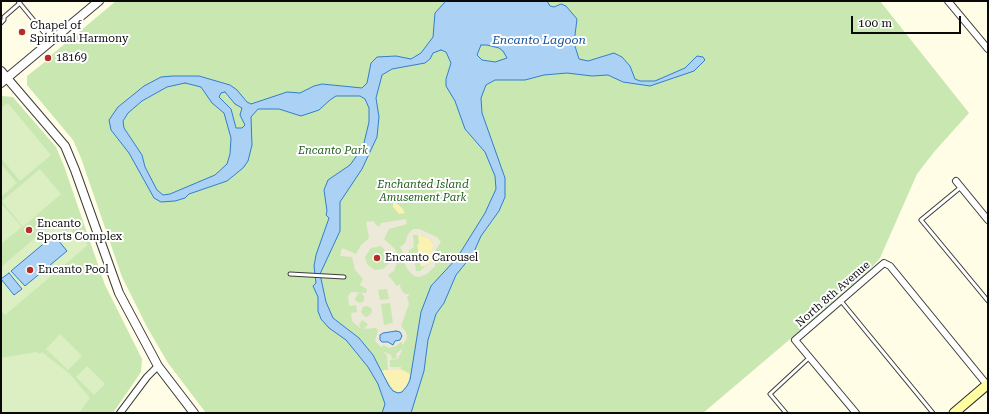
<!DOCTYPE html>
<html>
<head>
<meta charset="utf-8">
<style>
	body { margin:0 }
	#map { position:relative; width:989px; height:414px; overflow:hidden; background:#fffde6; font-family:"Roboto Serif",serif }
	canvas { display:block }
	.frame { position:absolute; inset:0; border:2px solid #090909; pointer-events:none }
	.scale { position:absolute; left:851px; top:16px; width:110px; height:18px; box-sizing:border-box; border:2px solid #090909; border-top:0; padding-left:5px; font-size:12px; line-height:14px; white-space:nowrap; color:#090909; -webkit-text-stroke:3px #fff; paint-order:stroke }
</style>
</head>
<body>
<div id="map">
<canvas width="989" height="414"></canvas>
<div class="frame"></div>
<div class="scale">100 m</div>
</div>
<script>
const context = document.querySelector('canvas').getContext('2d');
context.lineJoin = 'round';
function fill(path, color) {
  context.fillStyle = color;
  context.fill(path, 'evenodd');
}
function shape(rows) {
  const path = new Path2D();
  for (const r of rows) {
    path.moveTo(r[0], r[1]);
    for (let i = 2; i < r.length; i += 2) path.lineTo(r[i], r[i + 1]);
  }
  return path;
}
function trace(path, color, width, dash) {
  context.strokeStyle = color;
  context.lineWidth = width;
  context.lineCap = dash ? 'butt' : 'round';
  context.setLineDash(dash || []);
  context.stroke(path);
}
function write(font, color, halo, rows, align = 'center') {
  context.font = font + ' "Roboto Serif",serif';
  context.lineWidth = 4;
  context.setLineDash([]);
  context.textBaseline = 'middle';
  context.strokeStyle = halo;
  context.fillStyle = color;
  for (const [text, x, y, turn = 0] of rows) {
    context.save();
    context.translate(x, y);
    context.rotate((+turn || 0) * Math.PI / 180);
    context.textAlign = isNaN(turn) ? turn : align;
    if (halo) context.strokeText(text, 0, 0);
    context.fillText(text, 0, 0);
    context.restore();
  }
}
fill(shape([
	[116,1,880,1,969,113,934,152,917,174,880,258,867,273,835,301,703,413,206,413,168,363,147,327,122,277,81,158,73,140,27,85,27,76,50,58,49,57],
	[3,96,13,97,18,103,56,147,64,166,105,285,142,359,141,372,113,413,1,413,1,97]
]), '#c8e7b1');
fill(shape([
	[393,203,396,203,402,208,405,213,399,214,393,207],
	[418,234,430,239,434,245,431,252,431,263,421,267,417,244,419,244],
	[384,370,403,370,410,374,408,385,401,392,395,392,381,372]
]), '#faf2b3');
fill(shape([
	[8,103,51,155,20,181,1,158,1,108],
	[1,164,17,183,1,197],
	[40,169,61,194,23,227,2,201],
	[1,203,22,227,1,244],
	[55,221,65,233,70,229,76,236,79,234,88,245,5,315,1,311,1,267],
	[60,334,82,356,68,370,46,349],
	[36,352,40,354,42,352,70,374,90,398,79,413,1,413,1,358],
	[87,366,105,384,94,395,76,377]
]), '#dbefc3');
fill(shape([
	[406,219,407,224,389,229,384,239,395,249,397,254,403,253,400,247,405,243,408,234,413,229,419,229,437,237,441,242,435,251,435,266,427,274,419,277,414,276,408,270,403,260,398,259,394,271,388,275,397,286,403,282,400,285,401,290,405,294,410,294,407,297,409,304,401,326,406,332,407,338,403,345,401,342,396,346,389,348,383,345,382,348,375,341,378,330,376,328,364,329,368,324,362,320,359,325,361,329,352,321,351,313,357,312,356,305,349,306,348,296,351,292,366,293,367,289,360,285,363,279,355,270,352,257,340,256,341,251,342,248,356,254,361,245,369,238,366,222,373,221,379,227,381,223],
	[413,235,422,235,431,240,434,245,431,252,431,263,425,266,420,271,416,271,415,262,410,261,407,257,409,250,414,247],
	[381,246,388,253,389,263,383,269,375,270,367,264,365,257,371,248],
	[387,289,389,299,380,300,378,290],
	[358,293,361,293,364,296,364,301,361,303,357,302,355,299],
	[390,303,393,323,384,325,381,304],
	[367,306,371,308,372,312,367,317,364,316,361,312,363,307],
	[397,331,401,333,402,338,395,341,393,345,391,345,381,334],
	[403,348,398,359,390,360,390,367,401,367,401,370,388,370,387,355,382,351,391,355,392,359,397,358,396,354]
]), '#ece9d8');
const water = shape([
	[446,1,547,1,550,6,554,7,561,4,566,6,577,19,574,43,579,59,588,61,614,53,622,57,630,66,635,79,640,81,655,81,685,68,697,56,703,57,705,60,694,71,650,86,623,82,608,75,592,76,567,73,544,75,525,80,495,80,486,85,481,98,482,113,505,178,505,197,499,211,481,236,473,254,456,275,444,303,436,314,428,340,424,371,411,413,382,413,385,404,378,384,368,367,346,340,329,328,321,319,318,311,318,297,313,286,316,283,314,266,316,255,329,218,326,215,327,211,324,190,328,180,350,165,363,147,369,122,369,108,365,99,360,96,336,96,330,100,319,110,301,116,279,109,258,109,251,117,252,145,248,161,243,168,227,181,189,194,185,198,175,201,161,202,154,198,129,153,111,130,109,120,118,107,144,86,161,77,173,76,199,76,230,85,237,90,247,102,251,104,287,92,300,93,314,86,322,84,362,88,367,83,371,63,377,57,396,56,411,59,421,53,433,37,435,13,446,1],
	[481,45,487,45,499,48,503,51,507,58,495,62,482,60,477,55,481,45],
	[441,50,446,52,451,63,446,79,446,86,455,101,465,129,485,152,495,176,496,189,485,213,457,258,431,286,421,312,410,380,407,386,402,392,398,393,393,391,389,386,373,355,359,338,333,318,326,302,320,274,340,231,340,202,362,169,377,137,379,117,376,98,382,75,392,69,425,63,430,59,433,53,441,50],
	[185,83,201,87,212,103,224,113,231,138,230,154,227,164,215,175,170,194,163,195,157,190,145,167,142,155,124,128,123,121,128,113,142,101,167,87,185,83],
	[225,92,235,104,242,108,240,115,245,125,242,128,236,128,231,109,219,97,221,93,225,92],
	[54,235,67,251,25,286,11,271,54,235],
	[9,273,22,289,14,295,1,279,9,273],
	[396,331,400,332,402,336,400,340,395,341,393,345,388,342,382,342,380,340,380,335,383,333,396,331]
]);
fill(water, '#abd2f5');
trace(water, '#337ecc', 1);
const service = shape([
	[18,1,50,40],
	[1,23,4,20,4,17,20,3],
	[961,187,921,220,988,301],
	[290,274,344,277],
	[841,301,933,413],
	[786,413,770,394,810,357]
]);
const minor = shape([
	[948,1,988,49],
	[956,181,988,220],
	[120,413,147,377,158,366],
	[856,413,795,340,884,263,890,266,988,386]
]);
const tertiary = shape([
	[1,71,65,146,75,170,119,293,158,366,194,413],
	[1,83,99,1]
]);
const secondary = shape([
	[954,413,988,384]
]);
trace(service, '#3c3c3c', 5);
trace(minor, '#3c3c3c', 8);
trace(tertiary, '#3c3c3c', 10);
trace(secondary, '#2b2b2b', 11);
trace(service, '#fff', 3);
trace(minor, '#fff', 6);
trace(tertiary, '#fff', 8);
trace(secondary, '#ffffa1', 9);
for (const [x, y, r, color] of [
	[22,32,4,"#b72c24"],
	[48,58,4,"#b72c24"],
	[29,230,4,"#b72c24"],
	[377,258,4,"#b72c24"],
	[30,270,4,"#b72c24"]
]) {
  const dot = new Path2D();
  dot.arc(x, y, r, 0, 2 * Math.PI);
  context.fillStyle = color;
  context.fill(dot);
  trace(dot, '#fff', 1.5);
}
write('11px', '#090909', '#fff', [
	["Chapel of",30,26],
	["Spiritual Harmony",30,39],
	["18169",56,58],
	["Encanto",37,224],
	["Sports Complex",37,237],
	["Encanto Carousel",385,258],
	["Encanto Pool",38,270]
], 'left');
write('italic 11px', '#225f1c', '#fff', [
	["Encanto Park",333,151],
	["Enchanted Island",423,185],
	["Amusement Park",423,198]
]);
write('11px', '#090909', '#fff', [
	["North 8th Avenue",833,294,-41]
]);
write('italic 12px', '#155199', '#fff', [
	["Encanto Lagoon",539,40]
]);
</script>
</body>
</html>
